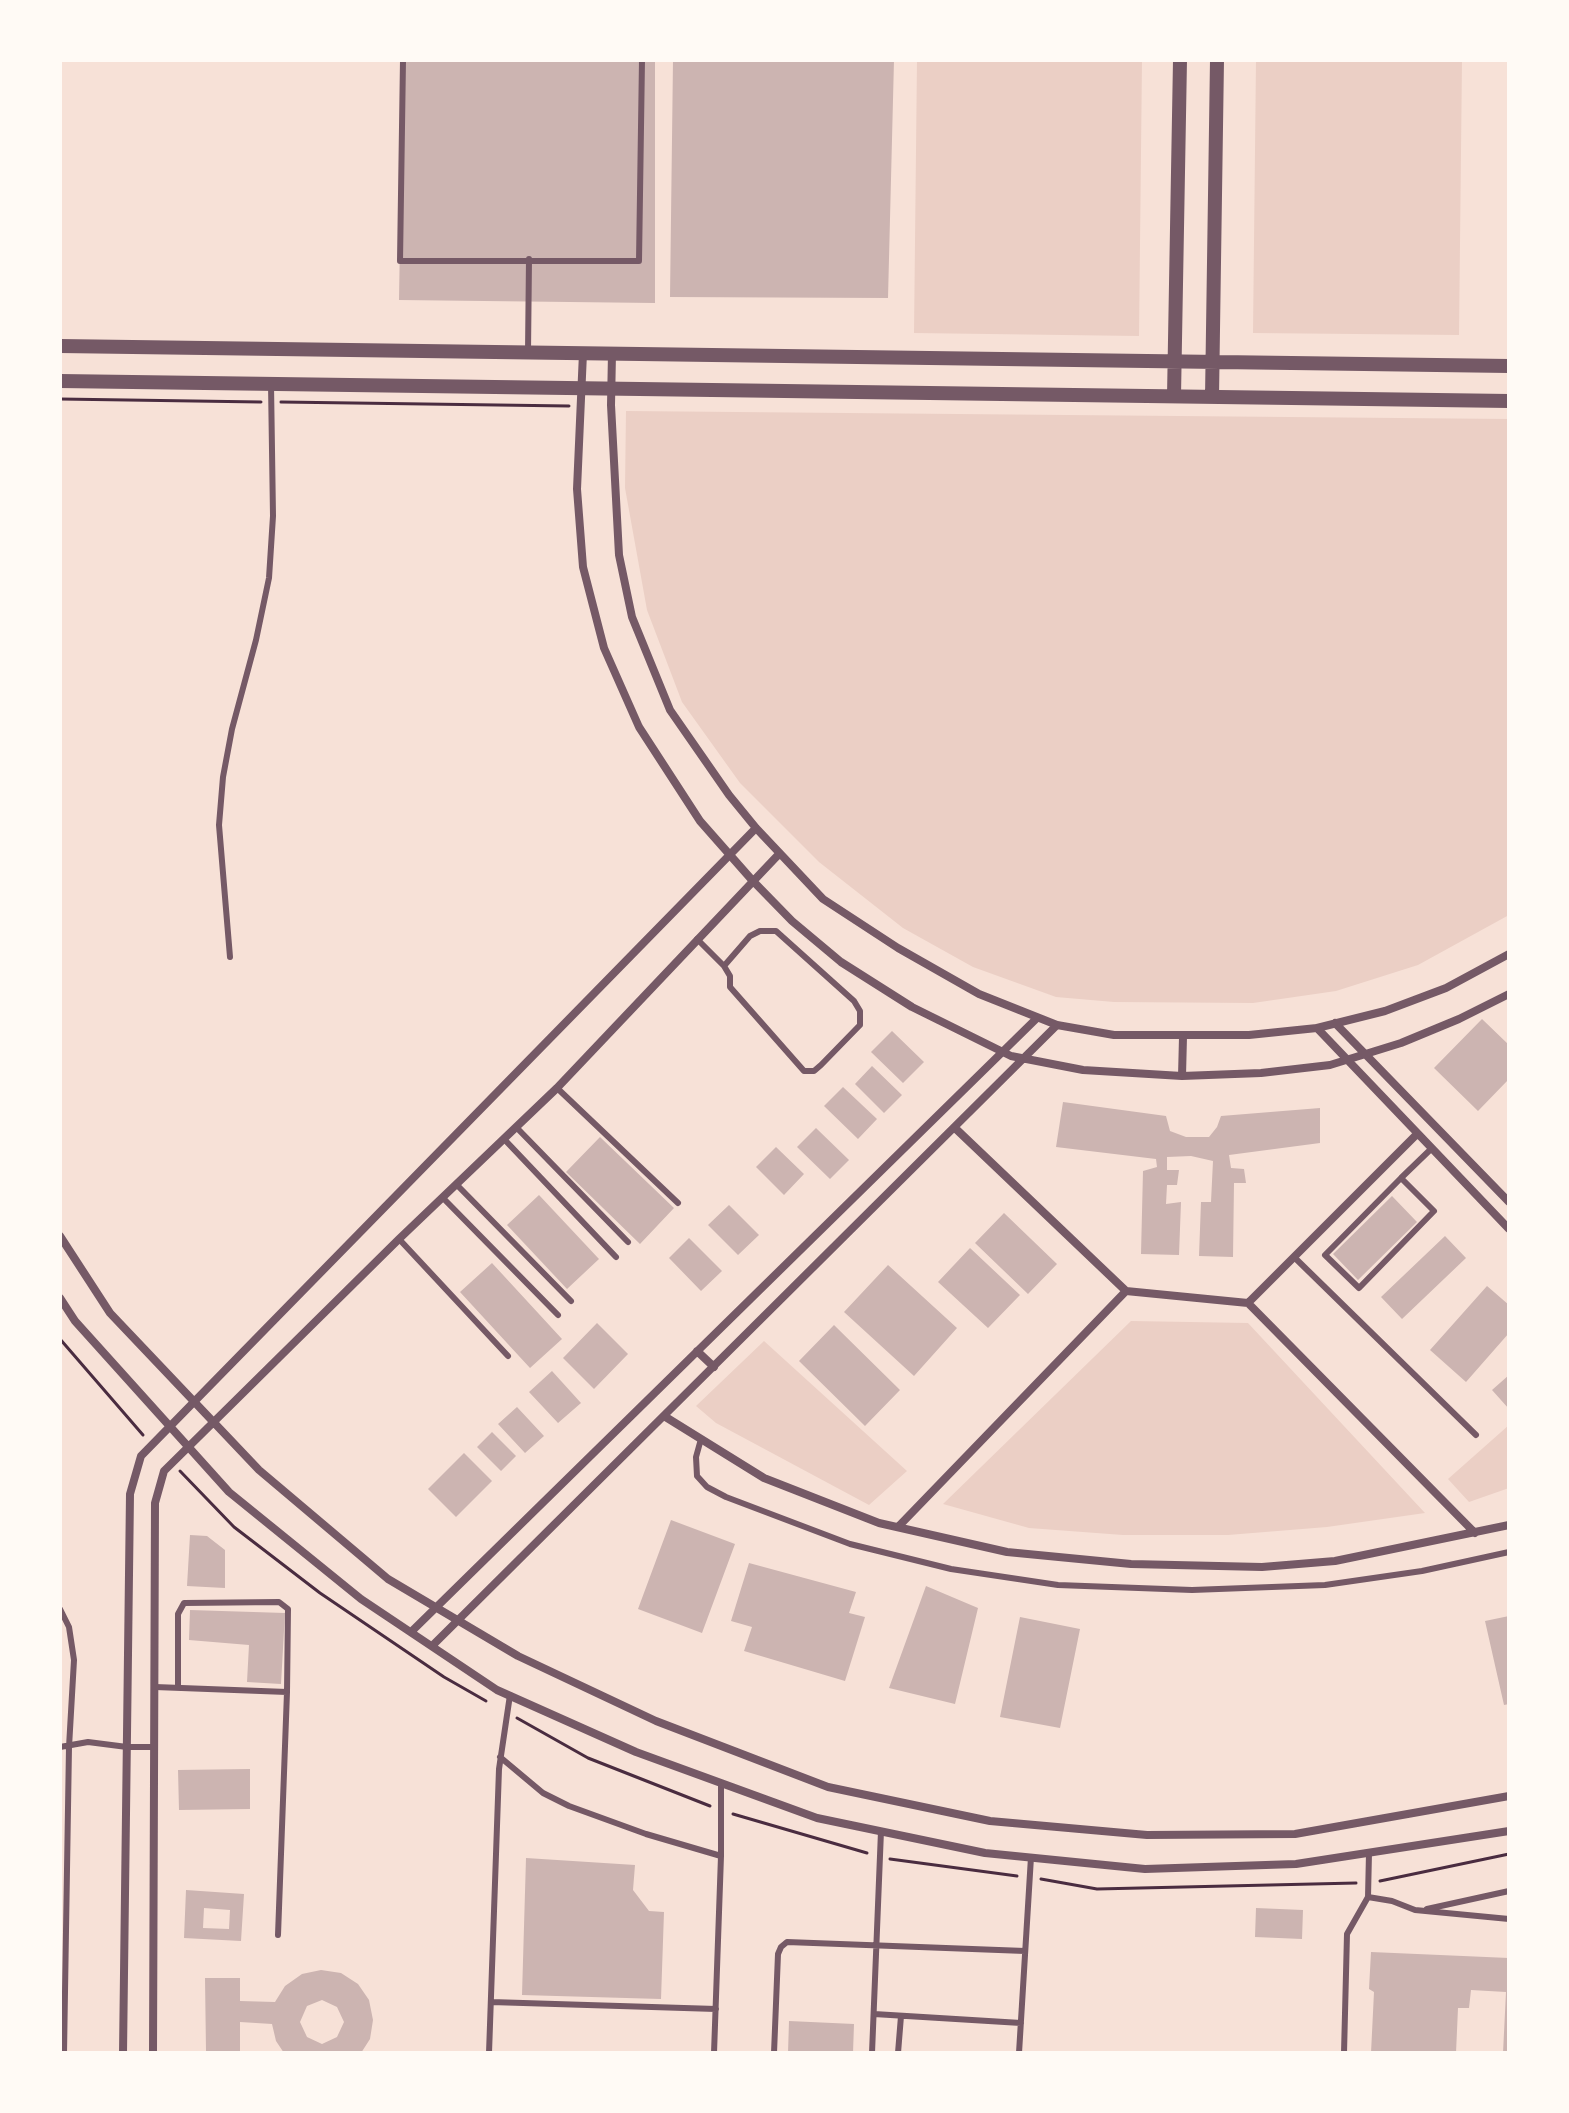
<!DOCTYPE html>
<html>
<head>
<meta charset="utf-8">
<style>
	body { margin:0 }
	#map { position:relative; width:1569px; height:2113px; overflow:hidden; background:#f7e1d7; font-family:"Fira Sans",sans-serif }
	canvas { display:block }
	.frame { position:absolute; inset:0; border:62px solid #fffaf5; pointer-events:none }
</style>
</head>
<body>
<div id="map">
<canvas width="1569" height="2113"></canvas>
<div class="frame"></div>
</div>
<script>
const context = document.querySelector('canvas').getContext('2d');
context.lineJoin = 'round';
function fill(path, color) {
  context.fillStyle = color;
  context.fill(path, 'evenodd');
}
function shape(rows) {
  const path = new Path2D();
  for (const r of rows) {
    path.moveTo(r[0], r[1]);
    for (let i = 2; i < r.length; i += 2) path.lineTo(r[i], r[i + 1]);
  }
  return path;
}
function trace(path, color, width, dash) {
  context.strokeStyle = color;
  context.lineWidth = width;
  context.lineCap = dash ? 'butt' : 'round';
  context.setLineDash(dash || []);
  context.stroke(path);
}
fill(shape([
	[917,60,1142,60,1139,336,914,333],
	[1256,60,1462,60,1459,335,1253,333],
	[626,411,1509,419,1509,915,1418,965,1336,991,1253,1003,1114,1002,1056,997,973,967,903,928,819,862,740,783,682,702,647,610,625,488],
	[1131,1321,1248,1323,1425,1513,1327,1527,1228,1535,1123,1535,1029,1528,943,1504],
	[764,1341,907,1471,869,1505,716,1423,696,1406],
	[1509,1425,1509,1488,1469,1502,1448,1479]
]), '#ebcfc5');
fill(shape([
	[403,60,655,60,655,303,399,300],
	[673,60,894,60,888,298,670,297],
	[1482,1019,1509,1045,1509,1079,1478,1111,1434,1068],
	[892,1031,924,1062,903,1083,871,1052],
	[872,1066,902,1095,884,1113,855,1084],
	[843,1087,877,1119,858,1139,824,1106],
	[1063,1102,1166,1116,1170,1131,1186,1137,1209,1137,1217,1127,1221,1116,1320,1108,1320,1143,1229,1155,1231,1168,1244,1169,1246,1183,1234,1183,1233,1257,1199,1256,1201,1202,1211,1202,1213,1161,1191,1156,1167,1157,1167,1170,1179,1170,1177,1185,1167,1185,1166,1204,1181,1202,1179,1255,1141,1254,1143,1171,1157,1167,1156,1159,1056,1147],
	[816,1128,849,1160,830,1179,797,1147],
	[600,1137,674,1208,640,1244,566,1172],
	[776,1147,804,1174,784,1195,756,1167],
	[539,1195,599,1259,567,1289,507,1225],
	[1392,1196,1417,1222,1358,1280,1333,1254],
	[729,1205,759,1235,738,1255,708,1225],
	[1004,1213,1057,1264,1028,1294,975,1243],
	[1445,1236,1466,1258,1402,1319,1381,1297],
	[689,1238,722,1271,701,1291,669,1258],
	[970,1248,1020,1295,988,1328,938,1282],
	[492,1263,562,1339,530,1368,460,1292],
	[888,1265,957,1328,914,1376,844,1312],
	[1487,1286,1509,1305,1509,1333,1466,1382,1430,1350],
	[597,1323,628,1354,594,1389,563,1358],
	[834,1325,900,1390,865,1426,799,1361],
	[552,1371,581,1403,558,1423,529,1392],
	[1509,1375,1509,1409,1492,1390],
	[517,1407,544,1436,525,1453,498,1424],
	[492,1432,516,1456,501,1471,477,1447],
	[464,1453,492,1481,456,1517,428,1489],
	[671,1520,735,1544,702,1633,638,1609],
	[190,1535,207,1536,225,1550,225,1588,187,1586],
	[749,1563,856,1592,849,1613,865,1617,845,1681,744,1651,752,1627,731,1621],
	[926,1586,978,1608,955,1704,889,1688],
	[190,1610,285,1613,281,1684,247,1682,249,1645,189,1640],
	[1509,1616,1509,1704,1504,1705,1485,1621],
	[1020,1617,1080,1629,1060,1728,1000,1717],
	[250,1769,250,1809,179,1810,178,1770],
	[526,1858,635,1865,633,1890,649,1911,664,1912,661,1999,522,1995],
	[186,1890,244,1894,241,1941,184,1938],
	[204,1908,230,1910,229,1929,203,1928],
	[1256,1908,1303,1910,1302,1939,1255,1937],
	[1371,1952,1509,1958,1509,2053,1503,2053,1506,1992,1471,1990,1469,2008,1458,2008,1456,2053,1371,2053,1374,1992,1369,1989],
	[321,1970,341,1973,358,1984,369,2000,373,2020,370,2039,361,2053,284,2053,276,2041,272,2024,240,2022,240,2051,206,2051,205,1978,240,1978,240,2001,275,2002,285,1986,302,1974],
	[322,2000,337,2007,344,2022,337,2037,322,2044,307,2037,300,2022,307,2006],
	[789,2021,854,2024,853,2053,788,2053]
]), '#ccb4b1');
trace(shape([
	[60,399,261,402],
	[281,402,569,406],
	[60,1339,143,1435],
	[180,1471,234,1527,320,1593,444,1677,486,1701],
	[517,1718,588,1758,710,1806],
	[733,1814,867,1853],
	[890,1859,1017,1876],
	[1041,1879,1097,1889,1356,1883],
	[1380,1881,1509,1854]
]), '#4a2c40', 3);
trace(shape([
	[403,60,400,261,639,261,642,60],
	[528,352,529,259],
	[697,939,724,966,730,976,730,987,804,1071,814,1071,821,1065,860,1025,860,1011,854,1001,776,931,760,931,750,936,724,966],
	[230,957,219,825,223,777,232,729,256,640,269,578,273,516,271,384],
	[557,1088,678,1203],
	[516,1127,628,1242],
	[504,1139,616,1257],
	[1401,1178,1434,1211,1359,1288,1325,1255,1401,1178,1431,1149],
	[457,1185,571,1301],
	[443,1198,558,1315],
	[399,1239,508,1356],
	[1294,1257,1476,1435],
	[701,1439,696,1457,697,1476,707,1487,726,1497,850,1544,951,1569,1058,1585,1192,1590,1325,1585,1422,1571,1509,1552],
	[60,1609,69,1627,74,1660,69,1747,64,2053],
	[155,1687,287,1692,278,1935],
	[178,1688,178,1614,184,1603,279,1602,288,1609,287,1692],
	[60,1747,88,1742,127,1747,155,1747],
	[500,1757,543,1793,569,1806,646,1834,721,1856,714,2053],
	[721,1783,721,1856],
	[1368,1897,1392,1901,1415,1910,1509,1919],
	[1427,1909,1509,1891],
	[491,2002,716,2009],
	[874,2014,1021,2023],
	[489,2053,499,1769,510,1695],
	[774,2053,778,1954,781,1947,787,1942,1025,1951],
	[872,2053,881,1831],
	[898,2053,901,2016],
	[1019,2053,1031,1857],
	[1344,2053,1347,1934,1368,1897,1369,1853]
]), '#755966', 6);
trace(shape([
	[583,353,577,489,583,567,604,648,639,727,700,821,752,880,792,921,841,962,912,1007,1011,1056,1083,1070,1182,1076,1261,1073,1330,1065,1401,1043,1459,1019,1509,994],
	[612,353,611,405,619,555,632,617,670,710,729,795,756,828,823,899,898,948,979,994,1057,1025,1114,1035,1249,1035,1317,1028,1385,1011,1446,988,1509,954],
	[1335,1023,1509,1202],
	[1317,1028,1509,1229],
	[1182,1076,1183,1037],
	[955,1128,1126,1291],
	[60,1236,110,1313,259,1470,388,1579,518,1656,656,1721,828,1787,990,1821,1147,1835,1295,1834,1509,1796],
	[60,1298,75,1321,229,1492,361,1599,497,1690,636,1752,721,1783,817,1818,985,1853,1145,1869,1296,1864,1509,1831],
	[1248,1303,1417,1134],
	[697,1351,714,1367],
	[664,1416,764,1478,879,1523,1007,1552,1131,1564,1262,1567,1335,1561,1509,1525],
	[898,1527,1126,1291,1248,1303,1475,1533],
	[411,1632,1037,1018],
	[432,1646,1057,1025],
	[123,2053,130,1494,141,1456,756,828],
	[153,2053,155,1503,164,1471,399,1239,557,1088,779,854]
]), '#755966', 8);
trace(shape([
	[60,346,1509,366],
	[60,381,1509,401],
	[1174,396,1180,60],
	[1212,397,1217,60]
]), '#755966', 14);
</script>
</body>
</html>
